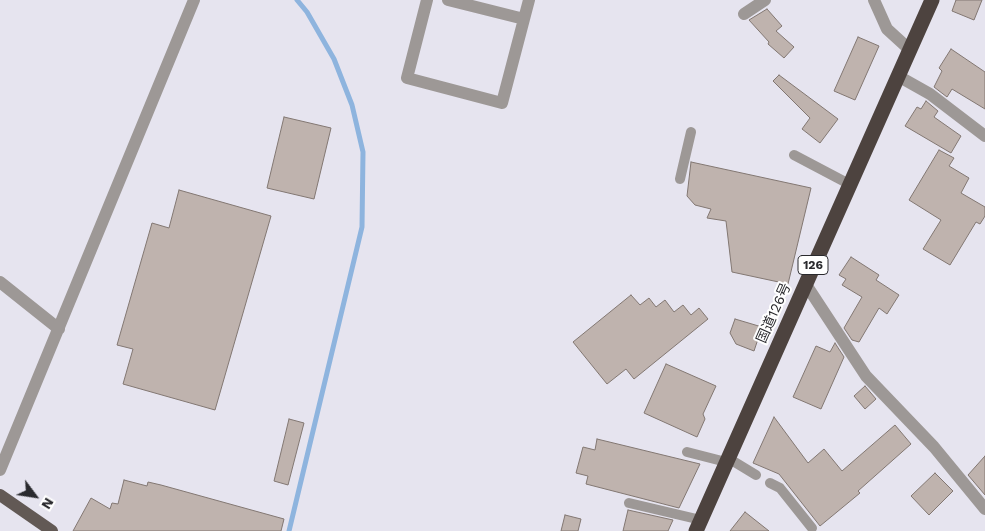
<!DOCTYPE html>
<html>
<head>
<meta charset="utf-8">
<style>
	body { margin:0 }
	#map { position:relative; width:985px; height:531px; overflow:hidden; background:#e6e4ef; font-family:"Work Sans",sans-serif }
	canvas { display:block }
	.north { position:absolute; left:10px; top:471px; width:50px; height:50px; -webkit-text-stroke:4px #fff; paint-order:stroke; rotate:121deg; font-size:14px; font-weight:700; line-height:20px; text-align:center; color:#2a2a2e }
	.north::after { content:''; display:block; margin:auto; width:18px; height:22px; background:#2a2a2e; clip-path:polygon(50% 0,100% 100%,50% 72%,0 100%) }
</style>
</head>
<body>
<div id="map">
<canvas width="985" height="531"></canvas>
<div class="north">N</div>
</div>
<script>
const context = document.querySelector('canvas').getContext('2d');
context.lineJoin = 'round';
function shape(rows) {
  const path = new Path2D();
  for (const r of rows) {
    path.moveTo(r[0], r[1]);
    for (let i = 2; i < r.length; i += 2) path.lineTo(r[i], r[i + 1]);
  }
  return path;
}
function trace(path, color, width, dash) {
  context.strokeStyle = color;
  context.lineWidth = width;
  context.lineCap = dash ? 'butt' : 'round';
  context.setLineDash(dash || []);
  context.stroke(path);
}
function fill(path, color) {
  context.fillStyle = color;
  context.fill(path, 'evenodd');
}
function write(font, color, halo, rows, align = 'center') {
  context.font = font + ' "Work Sans","Noto Sans JP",sans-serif';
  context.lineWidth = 4;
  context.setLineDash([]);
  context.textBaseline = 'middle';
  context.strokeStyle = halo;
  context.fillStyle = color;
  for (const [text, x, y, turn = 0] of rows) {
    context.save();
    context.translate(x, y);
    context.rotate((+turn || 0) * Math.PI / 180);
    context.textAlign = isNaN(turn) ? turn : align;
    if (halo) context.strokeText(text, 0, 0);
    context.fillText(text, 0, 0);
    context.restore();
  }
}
trace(shape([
	[289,531,362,227,363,152,352,105,334,59,307,12,297,0]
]), '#8eb4de', 5);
const building = shape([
	[956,0,982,0,974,20,952,11,956,0],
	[767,9,782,26,776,31,794,47,784,58,768,44,769,42,749,20,767,9],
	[858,37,879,46,855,100,834,91,858,37],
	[951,49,985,72,985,109,952,89,947,97,934,87,942,71,939,68,951,49],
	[779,75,838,119,820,143,802,129,810,118,773,81,779,75],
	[926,101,938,111,934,117,961,136,951,153,905,126,917,107,921,109,926,101],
	[284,117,331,128,314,199,267,188,284,117],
	[939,150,954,158,949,166,969,178,961,193,985,207,985,216,980,224,976,222,950,265,923,249,941,220,909,200,939,150],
	[691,162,811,188,788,284,732,272,726,221,707,218,711,209,695,205,687,196,691,162],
	[179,190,271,216,215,410,123,384,133,349,117,345,152,223,169,228,179,190],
	[851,257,879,275,876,280,899,295,887,314,879,308,859,342,852,340,844,328,862,297,842,285,846,279,839,275,851,257],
	[631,295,640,305,649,298,656,307,665,300,674,312,683,305,691,315,699,308,708,319,634,379,626,369,607,384,573,342,631,295],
	[735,319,762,327,754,351,736,344,730,333,735,319],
	[835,343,844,357,821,409,793,397,816,346,830,352,835,343],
	[666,364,716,386,703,414,705,419,697,437,644,413,666,364],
	[865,386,876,399,865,409,854,396,865,386],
	[774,417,808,463,824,449,842,471,895,425,911,444,858,491,860,493,820,526,779,474,753,463,774,417],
	[289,419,304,423,288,485,274,481,289,419],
	[597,439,700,464,679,508,586,484,588,476,576,473,583,447,595,450,597,439],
	[985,456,985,495,968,475,985,456],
	[935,473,953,491,929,515,911,496,935,473],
	[124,480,147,486,148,482,161,485,284,519,281,531,73,531,91,498,110,509,112,503,118,504,124,480],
	[628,510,673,520,668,531,623,531,628,510],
	[745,512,769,531,730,531,745,512],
	[565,515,581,519,578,531,561,531,565,515]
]);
fill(building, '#bfb3ae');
trace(building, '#827772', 1);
trace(shape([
	[794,155,849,184],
	[680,179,691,132],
	[687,452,726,462],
	[728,458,756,475],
	[770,483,780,488,812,528],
	[629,503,701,520]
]), '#9d9896', 10);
trace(shape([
	[427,0,407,78,502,103,529,0],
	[448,0,524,19],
	[874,0,887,29,910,50],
	[744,14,765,0],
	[898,76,930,94,985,136],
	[0,282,59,329],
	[805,283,866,376,934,447,985,509],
	[0,470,194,0]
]), '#9d9896', 12);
trace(shape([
	[0,495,52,531]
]), '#625955', 12);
trace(shape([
	[696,531,932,0]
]), '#4d433f', 15);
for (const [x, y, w] of [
	[813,265,30]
]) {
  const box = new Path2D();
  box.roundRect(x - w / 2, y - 9.5, w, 19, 4);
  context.fillStyle = '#fff';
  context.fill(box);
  trace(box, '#2a2a2e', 1);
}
write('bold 12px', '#2a2a2e', null, [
	["126",813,265]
]);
write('14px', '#2a2a2e', '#fff', [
	["国道126号",774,313,-66]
]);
</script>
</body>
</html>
